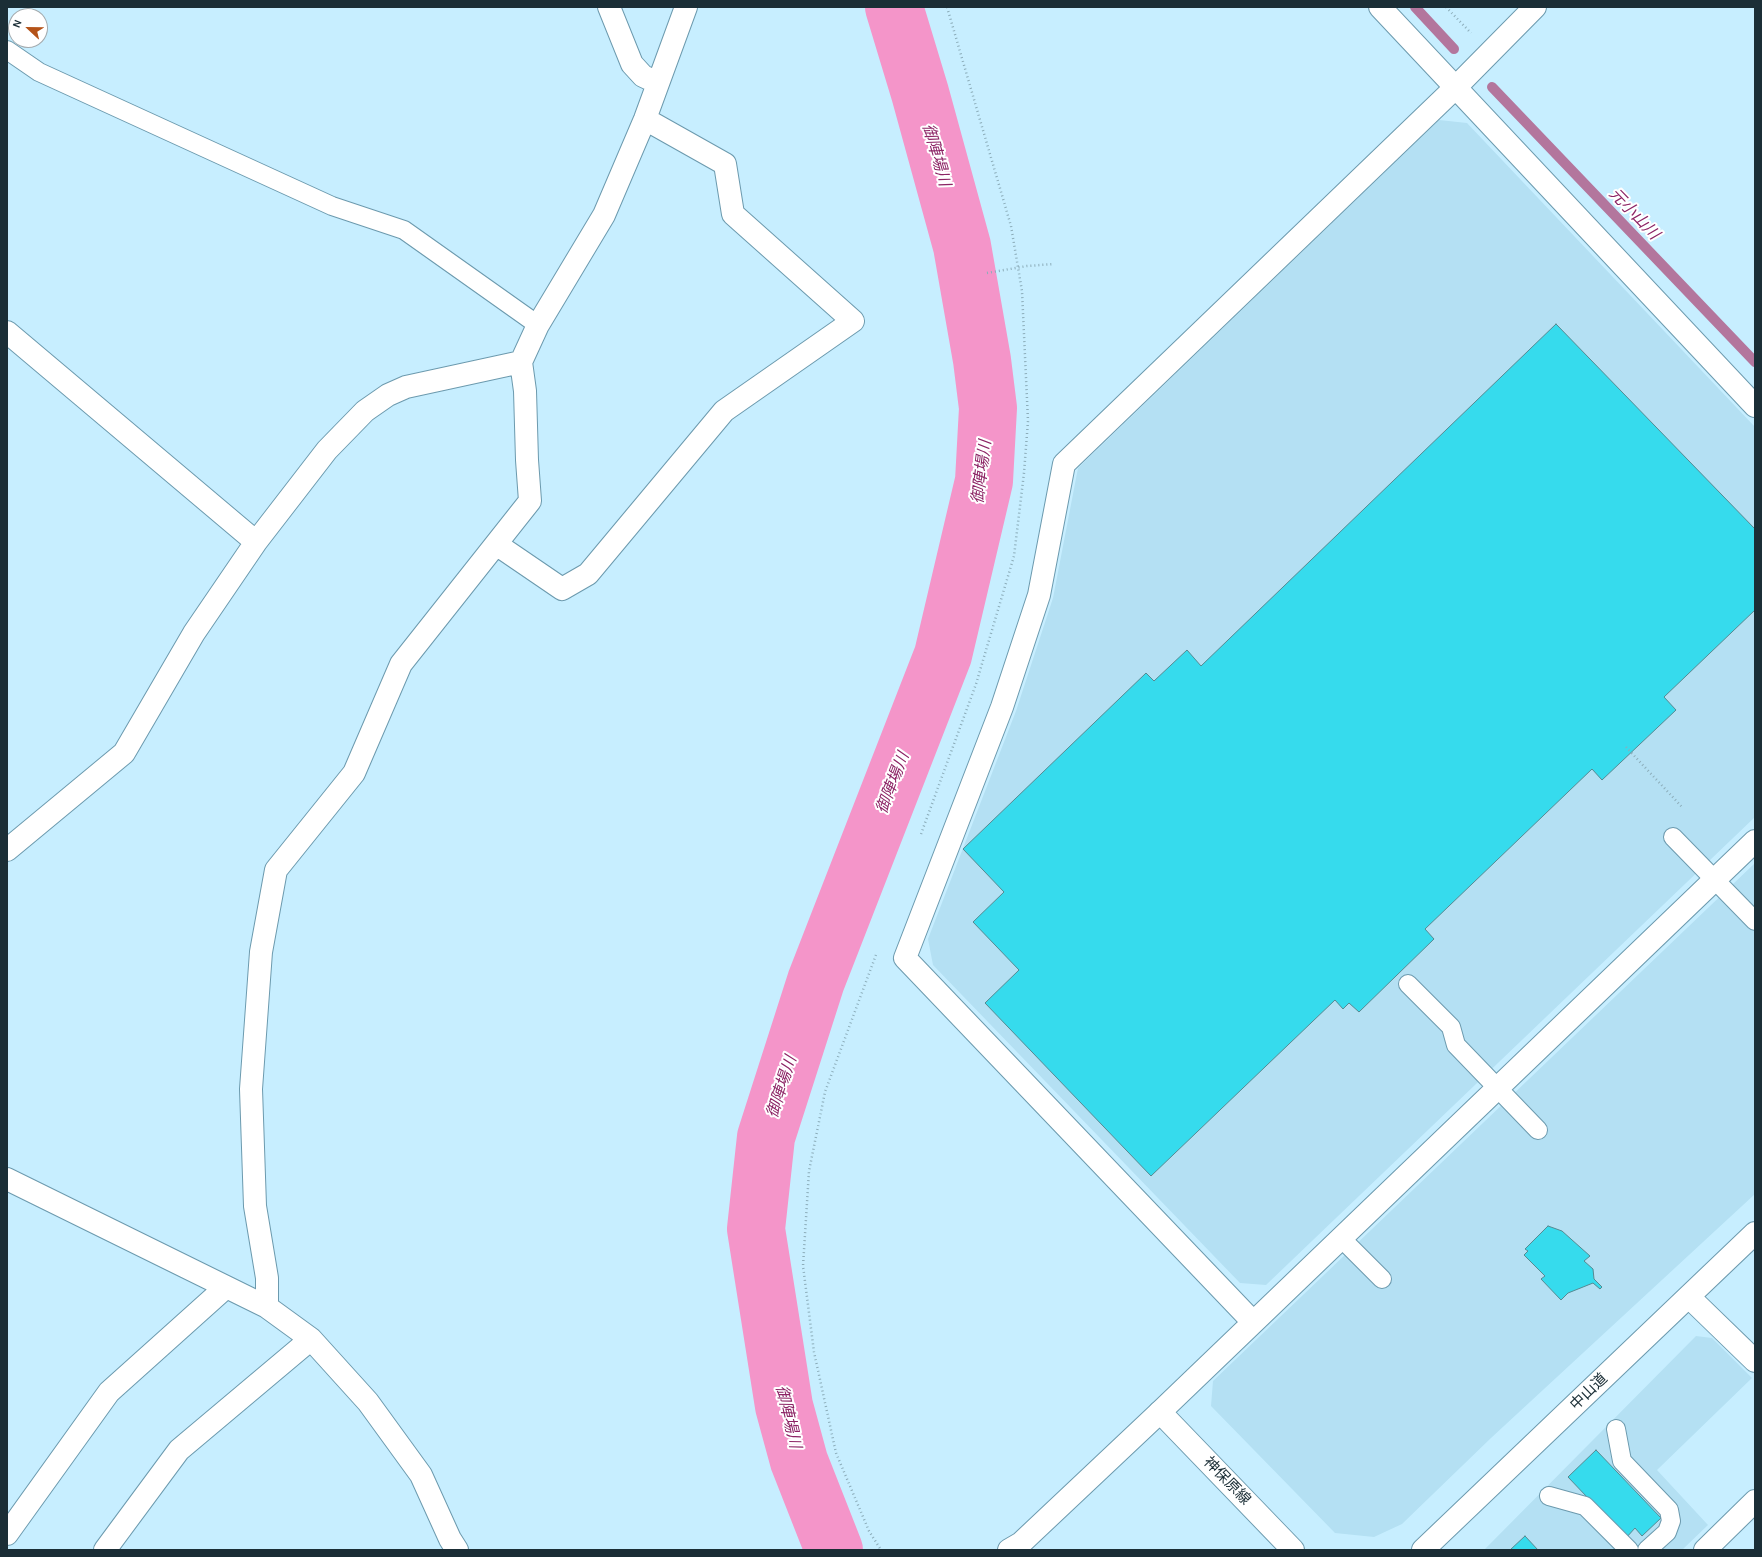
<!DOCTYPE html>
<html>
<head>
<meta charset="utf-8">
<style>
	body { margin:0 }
	#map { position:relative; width:1762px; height:1557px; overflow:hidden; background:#c7eeff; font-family:Karla,sans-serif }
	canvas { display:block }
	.frame { position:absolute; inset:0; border:8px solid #1b2e36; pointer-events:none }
	.north { position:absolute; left:8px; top:8px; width:40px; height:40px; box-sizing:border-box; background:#fff; border:1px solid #a4abaf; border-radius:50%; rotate:292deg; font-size:11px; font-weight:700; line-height:16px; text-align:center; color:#1b2e36 }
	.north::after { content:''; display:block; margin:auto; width:14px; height:18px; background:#b55318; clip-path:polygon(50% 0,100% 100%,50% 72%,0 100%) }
</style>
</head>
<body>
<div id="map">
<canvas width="1762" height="1557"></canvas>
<div class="frame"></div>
<div class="north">N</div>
</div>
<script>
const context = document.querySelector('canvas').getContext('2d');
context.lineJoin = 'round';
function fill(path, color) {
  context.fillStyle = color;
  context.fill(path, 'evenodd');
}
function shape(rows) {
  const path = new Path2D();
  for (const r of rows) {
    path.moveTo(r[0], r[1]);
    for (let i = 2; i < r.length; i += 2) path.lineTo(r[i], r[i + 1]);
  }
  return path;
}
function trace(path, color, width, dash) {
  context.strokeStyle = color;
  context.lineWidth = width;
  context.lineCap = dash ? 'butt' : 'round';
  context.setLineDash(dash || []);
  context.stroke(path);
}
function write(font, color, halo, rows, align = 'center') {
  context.font = font + ' Karla,"Noto Sans JP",sans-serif';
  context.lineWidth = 4;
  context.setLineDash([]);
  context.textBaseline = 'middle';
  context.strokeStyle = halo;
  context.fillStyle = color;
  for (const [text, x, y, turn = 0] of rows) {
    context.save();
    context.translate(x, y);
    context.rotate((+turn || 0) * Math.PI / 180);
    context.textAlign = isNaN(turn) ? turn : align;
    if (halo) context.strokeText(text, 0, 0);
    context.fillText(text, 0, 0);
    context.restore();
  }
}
fill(shape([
	[1439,120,1467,123,1755,427,1755,817,1266,1285,1240,1283,933,965,928,939,1016,711,1053,598,1078,468],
	[1755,863,1755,1194,1491,1438,1402,1524,1374,1537,1335,1533,1211,1406,1213,1381],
	[1696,1336,1712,1338,1752,1378,1657,1470,1708,1525,1682,1550,1484,1550]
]), '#b4e0f3');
trace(shape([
	[1415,7,1454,49],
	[1492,87,1755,362]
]), '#b3769d', 10);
trace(shape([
	[834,1550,799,1461,784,1406,756,1229,766,1137,816,981,943,655,984,481,988,408,982,360,962,246,920,93,894,7]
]), '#f495c9', 58);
const building = shape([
	[1556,324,1755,529,1755,610,1664,697,1676,710,1602,780,1592,769,1425,929,1434,939,1359,1012,1349,1003,1343,1009,1335,1000,1151,1176,985,1003,1019,970,973,922,1004,892,963,849,1146,673,1154,681,1187,650,1201,666,1556,324],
	[1548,1226,1562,1231,1590,1256,1584,1261,1593,1269,1594,1279,1602,1287,1600,1289,1593,1283,1568,1293,1561,1300,1541,1279,1545,1276,1524,1255,1528,1251,1525,1249,1548,1226],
	[1596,1450,1661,1518,1642,1536,1635,1528,1626,1538,1568,1477,1596,1450],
	[1525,1536,1538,1550,1510,1550,1525,1536]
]);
fill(building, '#36dbed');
trace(building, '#558a92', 1);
const lane = shape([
	[7,50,39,72,332,206,404,230,538,325],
	[1673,837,1755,921],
	[1408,984,1451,1027,1456,1045,1538,1130],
	[1341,1238,1382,1279],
	[1616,1429,1622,1461,1669,1510,1671,1521,1667,1532,1647,1550],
	[1549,1496,1585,1506,1629,1550]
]);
const street = shape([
	[609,7,632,64,643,76,658,83],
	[1380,7,1755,406],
	[7,332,256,542],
	[496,544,562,589,588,574,724,411,853,321,733,214,725,164,645,119],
	[7,850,124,753,194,633,256,542,327,450,365,411,388,395,406,387,521,362],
	[7,1179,267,1307,311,1339,368,1402,421,1475,450,1539,457,1550],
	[1689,1297,1755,1361],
	[267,1307,267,1278,255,1206,251,1089,261,952,276,870,354,773,401,664,530,501,527,460,525,391,521,362,538,325,604,215,645,119,686,7],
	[1253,1322,905,958,1002,707,1039,595,1064,464,1456,87,1535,7],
	[7,1534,109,1392,226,1287],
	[105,1550,179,1450,311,1339],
	[1009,1550,1021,1543,1160,1412,1755,841],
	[1705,1550,1755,1501]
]);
const secondary = shape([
	[1160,1412,1293,1550]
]);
const highway = shape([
	[1423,1550,1755,1233]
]);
trace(lane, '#6c9aae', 20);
trace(street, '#6c9aae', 24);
trace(secondary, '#6c9aae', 24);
trace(highway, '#6c9aae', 24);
trace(shape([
	[1446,7,1471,33],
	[987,273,1027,266,1054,264],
	[1626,747,1682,807],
	[921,834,976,684,1014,556,1024,473,1028,421,1022,291,1011,226,947,7],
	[876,955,825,1092,809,1171,803,1266,814,1352,836,1453,869,1531,881,1550]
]), '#8cadba', 2.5, [1, 3]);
trace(lane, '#fff', 18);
trace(street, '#fff', 22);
trace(secondary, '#fff', 22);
trace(highway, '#fff', 22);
write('15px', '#1b2e36', '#fff', [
	["中山道",1589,1392,-44],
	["神保原線",1227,1481,46]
]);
write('italic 16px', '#8c2465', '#fff', [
	["御陣場川",936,155,74],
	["元小山川",1634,214,46],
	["御陣場川",982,472,-83],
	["御陣場川",893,783,-69],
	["御陣場川",782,1087,-72],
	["御陣場川",788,1417,77]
]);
</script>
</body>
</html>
